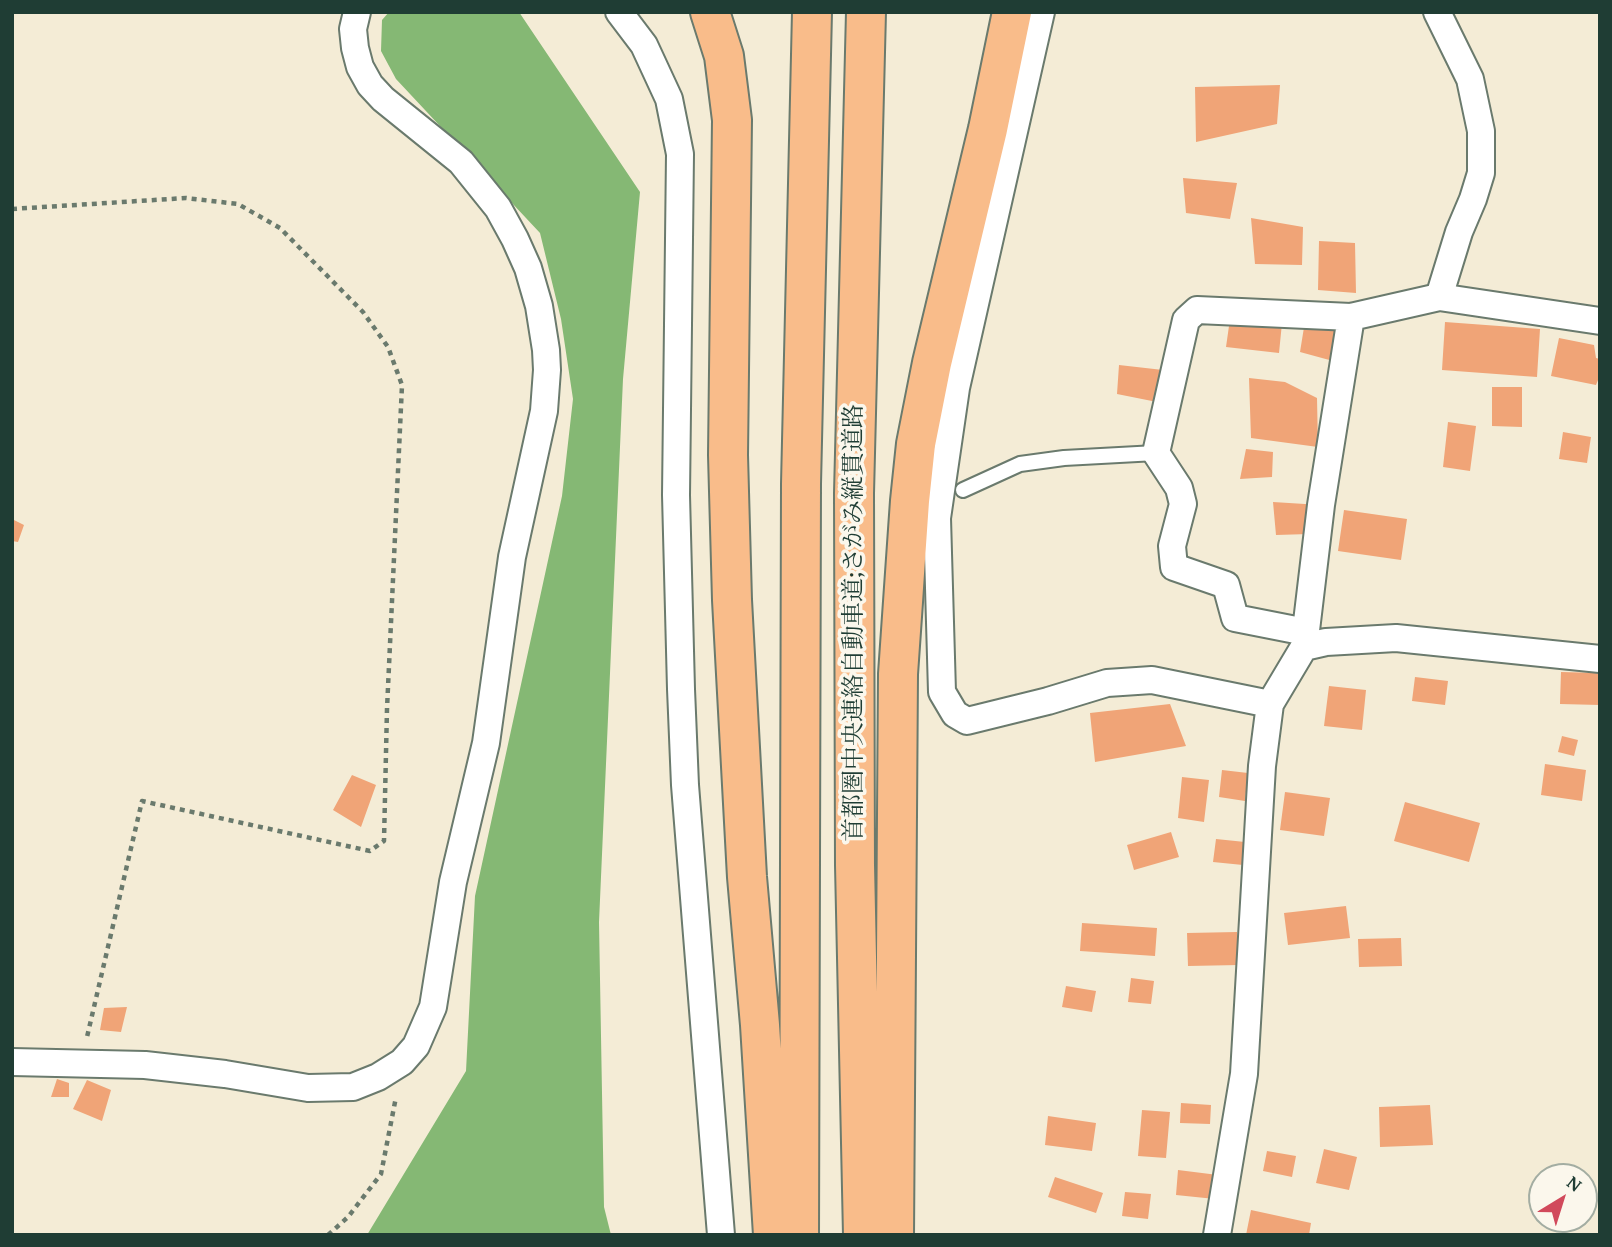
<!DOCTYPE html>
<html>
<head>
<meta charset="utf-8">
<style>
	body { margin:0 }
	#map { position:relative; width:1612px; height:1247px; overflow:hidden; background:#f4ecd6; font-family:"Gentium Book Plus",serif }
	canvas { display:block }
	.frame { position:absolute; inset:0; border:14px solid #1f3d34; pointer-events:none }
	.north { position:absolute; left:1528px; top:1163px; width:70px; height:70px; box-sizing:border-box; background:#fbf7ec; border:2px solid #a3ada2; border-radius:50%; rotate:38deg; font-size:19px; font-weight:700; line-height:28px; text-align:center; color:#1f3d34 }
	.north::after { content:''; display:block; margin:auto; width:24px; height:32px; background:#d1495b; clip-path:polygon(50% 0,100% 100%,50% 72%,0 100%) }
</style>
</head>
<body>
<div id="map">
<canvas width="1612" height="1247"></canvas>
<div class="frame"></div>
<div class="north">N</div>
</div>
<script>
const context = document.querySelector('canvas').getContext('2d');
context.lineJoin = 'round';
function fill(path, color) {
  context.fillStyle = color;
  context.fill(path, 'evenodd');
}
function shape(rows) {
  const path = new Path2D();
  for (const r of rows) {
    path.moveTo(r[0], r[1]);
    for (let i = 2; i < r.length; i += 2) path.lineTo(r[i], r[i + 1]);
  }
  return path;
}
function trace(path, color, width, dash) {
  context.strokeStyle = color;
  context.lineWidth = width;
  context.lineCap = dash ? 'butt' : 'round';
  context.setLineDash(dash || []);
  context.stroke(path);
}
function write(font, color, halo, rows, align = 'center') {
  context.font = font + ' "Gentium Book Plus","Noto Serif JP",serif';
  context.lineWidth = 7;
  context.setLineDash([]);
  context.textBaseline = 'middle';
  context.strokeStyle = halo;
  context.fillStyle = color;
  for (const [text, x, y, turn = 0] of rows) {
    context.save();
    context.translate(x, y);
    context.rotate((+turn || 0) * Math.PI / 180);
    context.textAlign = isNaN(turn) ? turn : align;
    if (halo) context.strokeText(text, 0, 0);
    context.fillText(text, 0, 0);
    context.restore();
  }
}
fill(shape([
	[389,12,519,12,640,192,623,379,599,922,604,1207,611,1235,367,1235,466,1071,475,896,562,496,573,399,561,319,540,233,396,79,381,51,382,20]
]), '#85b874');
fill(shape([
	[1280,85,1277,124,1196,142,1195,87],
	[1183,178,1237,183,1230,219,1186,213],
	[1251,218,1303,227,1302,265,1255,264],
	[1319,241,1355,243,1356,293,1318,290],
	[1231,312,1282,323,1279,353,1226,347],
	[1306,315,1349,328,1344,364,1300,352],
	[1445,322,1540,329,1537,377,1442,370],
	[1559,338,1594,345,1596,358,1600,359,1600,375,1596,385,1551,376],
	[1119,365,1163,370,1167,404,1117,394],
	[1249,378,1285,382,1317,398,1318,447,1251,438],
	[1492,387,1522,387,1522,427,1492,426],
	[1448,422,1476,426,1470,471,1443,467],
	[1563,432,1591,437,1587,463,1559,459],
	[1246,449,1273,452,1272,477,1240,479],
	[1273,502,1321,505,1309,534,1276,535],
	[1344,510,1407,519,1401,560,1338,551],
	[12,519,24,525,18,542,12,541],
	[1561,672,1600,673,1600,705,1560,704],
	[1415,677,1448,681,1445,705,1412,701],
	[1329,686,1366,690,1362,730,1324,726],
	[1170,704,1186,746,1095,762,1090,713],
	[1562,736,1578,740,1574,756,1558,752],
	[1545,764,1586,770,1582,801,1541,795],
	[1222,770,1248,773,1245,801,1219,797],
	[352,775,376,785,361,827,333,810],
	[1182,777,1209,780,1204,822,1178,818],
	[1285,792,1330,798,1324,836,1280,830],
	[1405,802,1480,823,1469,862,1394,841],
	[1171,832,1179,857,1134,870,1127,845],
	[1216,839,1245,842,1243,865,1213,862],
	[1346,906,1350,938,1288,945,1284,913],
	[1082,923,1157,928,1155,956,1080,951],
	[1237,932,1239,965,1188,966,1187,933],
	[1401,938,1402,966,1359,967,1358,939],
	[1131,978,1154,981,1151,1004,1128,1002],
	[1066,986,1096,991,1092,1012,1062,1007],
	[127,1007,121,1032,100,1030,104,1008],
	[57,1079,69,1083,69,1097,51,1097],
	[87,1080,111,1090,102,1121,73,1109],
	[1181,1103,1211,1105,1210,1124,1180,1123],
	[1430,1105,1433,1145,1380,1147,1379,1107],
	[1142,1110,1170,1112,1166,1158,1138,1156],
	[1048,1116,1096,1123,1092,1151,1045,1145],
	[1324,1149,1357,1157,1349,1190,1316,1183],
	[1267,1151,1296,1156,1292,1177,1263,1171],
	[1178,1170,1218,1175,1215,1199,1176,1195],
	[1055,1177,1103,1193,1096,1213,1048,1197],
	[1125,1192,1151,1194,1148,1219,1122,1216],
	[1251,1210,1311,1223,1309,1235,1246,1235]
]), '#f0a477');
const lane = shape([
	[963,490,1020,464,1064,458,1156,453]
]);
const street = shape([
	[619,12,644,45,669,99,680,154,676,495,681,689,685,785,721,1235],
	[1041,12,956,388,937,518,942,692,955,714,967,721,1048,701,1107,683,1152,680,1270,704],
	[1437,12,1470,79,1481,131,1481,173,1473,199,1459,232,1439,297],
	[1306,632,1235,618,1226,585,1174,567,1172,546,1183,504,1179,488,1156,453,1186,320,1197,310,1351,317],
	[1304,647,1326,642,1396,638,1600,659],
	[12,1062,145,1065,225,1074,308,1088,353,1087,378,1077,402,1062,416,1046,433,1007,453,882,486,743,512,557,544,411,547,370,546,350,539,306,528,268,515,239,498,208,461,162,383,99,370,85,360,67,355,48,353,29,357,12],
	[1217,1235,1244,1074,1262,766,1270,704,1304,647,1321,505,1351,317,1439,297,1600,321]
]);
const highway = shape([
	[710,12,724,56,732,120,728,455,732,600,747,877,760,1025,773,1235],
	[799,1235,801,484,812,12],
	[863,1235,855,865,854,493,866,12],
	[894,1235,898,674,910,501,916,444,932,363,988,129,1012,12]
]);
trace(lane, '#6a7a6d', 18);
trace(street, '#6a7a6d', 30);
trace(highway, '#6a7a6d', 42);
trace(shape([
	[12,209,186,198,238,204,280,228,363,312,388,347,402,385,387,709,384,841,370,851,142,801,87,1037],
	[328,1235,348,1217,381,1174,396,1097]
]), '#6a7a6d', 4.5, [5, 5]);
trace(lane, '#fff', 14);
trace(street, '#fff', 26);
trace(highway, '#f9bc8a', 38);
write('24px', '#1f3d34', '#fbf7ec', [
	["首都圏中央連絡自動車道;さがみ縦貫道路",855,623,-90]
]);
</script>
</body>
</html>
